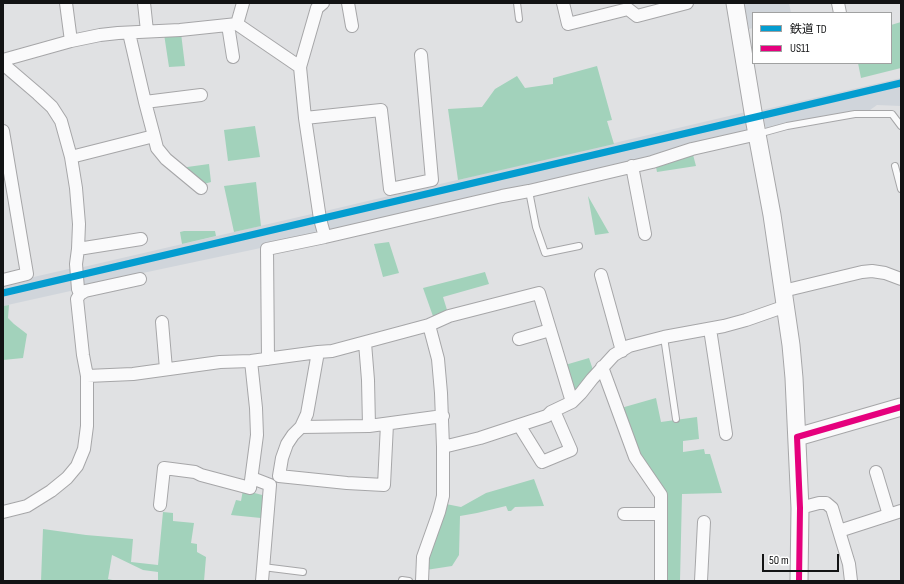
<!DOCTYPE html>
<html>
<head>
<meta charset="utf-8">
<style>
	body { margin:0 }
	#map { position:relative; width:904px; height:584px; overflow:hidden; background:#e0e1e3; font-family:"Sofia Sans Condensed","Noto Sans JP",sans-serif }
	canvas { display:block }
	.frame { position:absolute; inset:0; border:4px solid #121314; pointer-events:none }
	.legend { position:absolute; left:752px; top:12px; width:140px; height:52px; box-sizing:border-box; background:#fff; border:1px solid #a0a1a1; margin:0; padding:5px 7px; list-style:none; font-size:12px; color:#121314 }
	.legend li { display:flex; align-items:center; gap:8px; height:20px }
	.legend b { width:20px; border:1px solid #a0a1a1 }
	.scale { position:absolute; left:762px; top:554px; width:77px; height:18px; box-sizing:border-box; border:2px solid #121314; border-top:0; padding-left:5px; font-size:12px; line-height:14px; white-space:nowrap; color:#121314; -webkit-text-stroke:3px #fff; paint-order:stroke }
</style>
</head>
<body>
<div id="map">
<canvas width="904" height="584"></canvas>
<div class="frame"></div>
<ul class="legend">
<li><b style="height:5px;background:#049dd0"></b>鉄道 TD</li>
<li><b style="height:5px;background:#e5007d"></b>US11</li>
</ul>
<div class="scale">50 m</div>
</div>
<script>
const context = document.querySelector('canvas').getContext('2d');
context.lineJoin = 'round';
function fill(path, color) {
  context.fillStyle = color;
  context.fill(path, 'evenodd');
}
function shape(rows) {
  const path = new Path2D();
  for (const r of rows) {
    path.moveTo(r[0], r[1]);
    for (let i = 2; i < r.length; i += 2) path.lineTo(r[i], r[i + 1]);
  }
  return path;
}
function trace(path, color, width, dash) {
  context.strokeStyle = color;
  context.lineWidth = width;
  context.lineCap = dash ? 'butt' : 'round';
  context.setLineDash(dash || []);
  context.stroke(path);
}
fill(shape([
	[744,3,789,3,791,13,753,13,753,28,749,29],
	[901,78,901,106,877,105,870,110,851,111,766,129,762,110],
	[746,112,748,126,748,134,331,234,321,212],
	[316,213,322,235,138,274,80,289,79,268],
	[73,268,75,290,3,306,3,284]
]), '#d0d5db');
fill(shape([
	[901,22,901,68,861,78,858,63,891,63,891,25],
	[181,33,185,66,169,67,164,34],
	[597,66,612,120,607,121,614,144,458,180,448,109,482,107,495,89,517,76,525,88,553,84,553,78],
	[255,126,260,157,228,161,224,130],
	[692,151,696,166,657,172,655,162],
	[209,164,211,182,204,184,180,168],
	[256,182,261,226,234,232,224,186],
	[588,196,609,233,595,235],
	[184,231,215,231,216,236,182,244,180,232],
	[389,242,399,273,383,277,374,244],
	[485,272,489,284,443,297,448,313,434,319,423,288],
	[9,305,8,318,14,324,27,334,23,358,3,360,3,306],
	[589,358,593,370,577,389,575,389,571,387,565,365],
	[656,398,661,422,697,417,699,439,683,441,683,452,704,449,705,454,710,454,722,493,682,494,680,581,665,581,665,492,639,456,621,408],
	[534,479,544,506,515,507,511,511,508,511,506,506,477,513,460,516,459,555,452,566,426,570,427,555,446,504,461,507,486,493],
	[243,490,266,496,264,515,261,518,231,515,236,500,241,501],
	[163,512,173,513,173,521,194,523,191,543,197,544,197,552,206,557,204,581,158,581,158,572,143,570,112,555,108,579,117,581,41,581,43,529,86,535,133,539,131,562,158,565]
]), '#a2d2bb');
const lane = shape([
	[517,3,519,19],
	[758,134,787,126,855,114,892,114,901,126],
	[895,166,901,189],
	[529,191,536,227,545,253,579,246],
	[664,337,676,419],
	[263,567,303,572],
	[402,580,409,581]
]);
const street = shape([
	[66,3,71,41],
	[144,3,147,31],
	[323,3,317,8,300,67,305,118,320,219,325,237],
	[348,3,352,26],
	[563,3,568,24,628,9,637,16,687,3],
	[838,3,840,13],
	[237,24,243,3],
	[228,25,233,57],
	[3,60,71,41,100,35,118,33,180,30,237,24,300,67],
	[3,64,38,94,52,107,61,121,71,157,76,188,79,224,78,249,76,264,78,289,80,294],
	[145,102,201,95],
	[305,118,381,110,390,189,432,180,421,55],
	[3,131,27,274,3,280],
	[154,136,157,148,166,159,201,188],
	[71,157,154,136,145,102,129,33],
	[632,166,645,234],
	[78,249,141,239],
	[601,275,622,351],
	[783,291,862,272,872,271,885,273,901,279],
	[162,322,166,369],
	[429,325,449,316,539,293,572,402],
	[710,329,726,434],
	[519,339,550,330],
	[365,343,368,380,369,426],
	[318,352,307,414,301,427,293,435,287,444,282,458,279,476,347,483,384,485,387,424],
	[268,359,267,249,325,237,502,196,529,191,652,162,692,149,758,134],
	[602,367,635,457,661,495,661,581],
	[87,376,133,374,220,362,251,361,318,352,332,351,429,325,438,359,441,393,443,447,443,496,439,512,423,557,422,581],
	[519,425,542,462,571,450,554,411],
	[301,427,369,426,443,416],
	[443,447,480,438,547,416,551,412,572,402,581,393,592,379,614,355,629,346,664,337,724,326,746,320,786,306],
	[876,472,889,515],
	[252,478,270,485,262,581],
	[160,505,164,468,195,472,201,475,250,488,257,435,256,408,251,361],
	[800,508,819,503,826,503,832,508,849,564,851,581],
	[3,512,27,506,51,491,67,478,77,466,84,449,87,426,87,376,83,355,77,299,80,294,85,291,140,279],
	[624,514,661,514],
	[839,531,901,511],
	[701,581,704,522]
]);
const secondary = shape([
	[735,3,754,118,772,215,791,345,794,378,800,508,799,581],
	[797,437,901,407]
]);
trace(lane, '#a6a6a8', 8);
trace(street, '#a6a6a8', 14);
trace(secondary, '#a6a6a8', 19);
trace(lane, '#fafafb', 6);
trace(street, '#fafafb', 12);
trace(secondary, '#fafafb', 17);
trace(shape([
	[797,437,800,508,799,581],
	[797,437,901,407]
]), '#e5007d', 6);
trace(shape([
	[3,293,901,83]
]), '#049dd0', 7);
</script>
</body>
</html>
